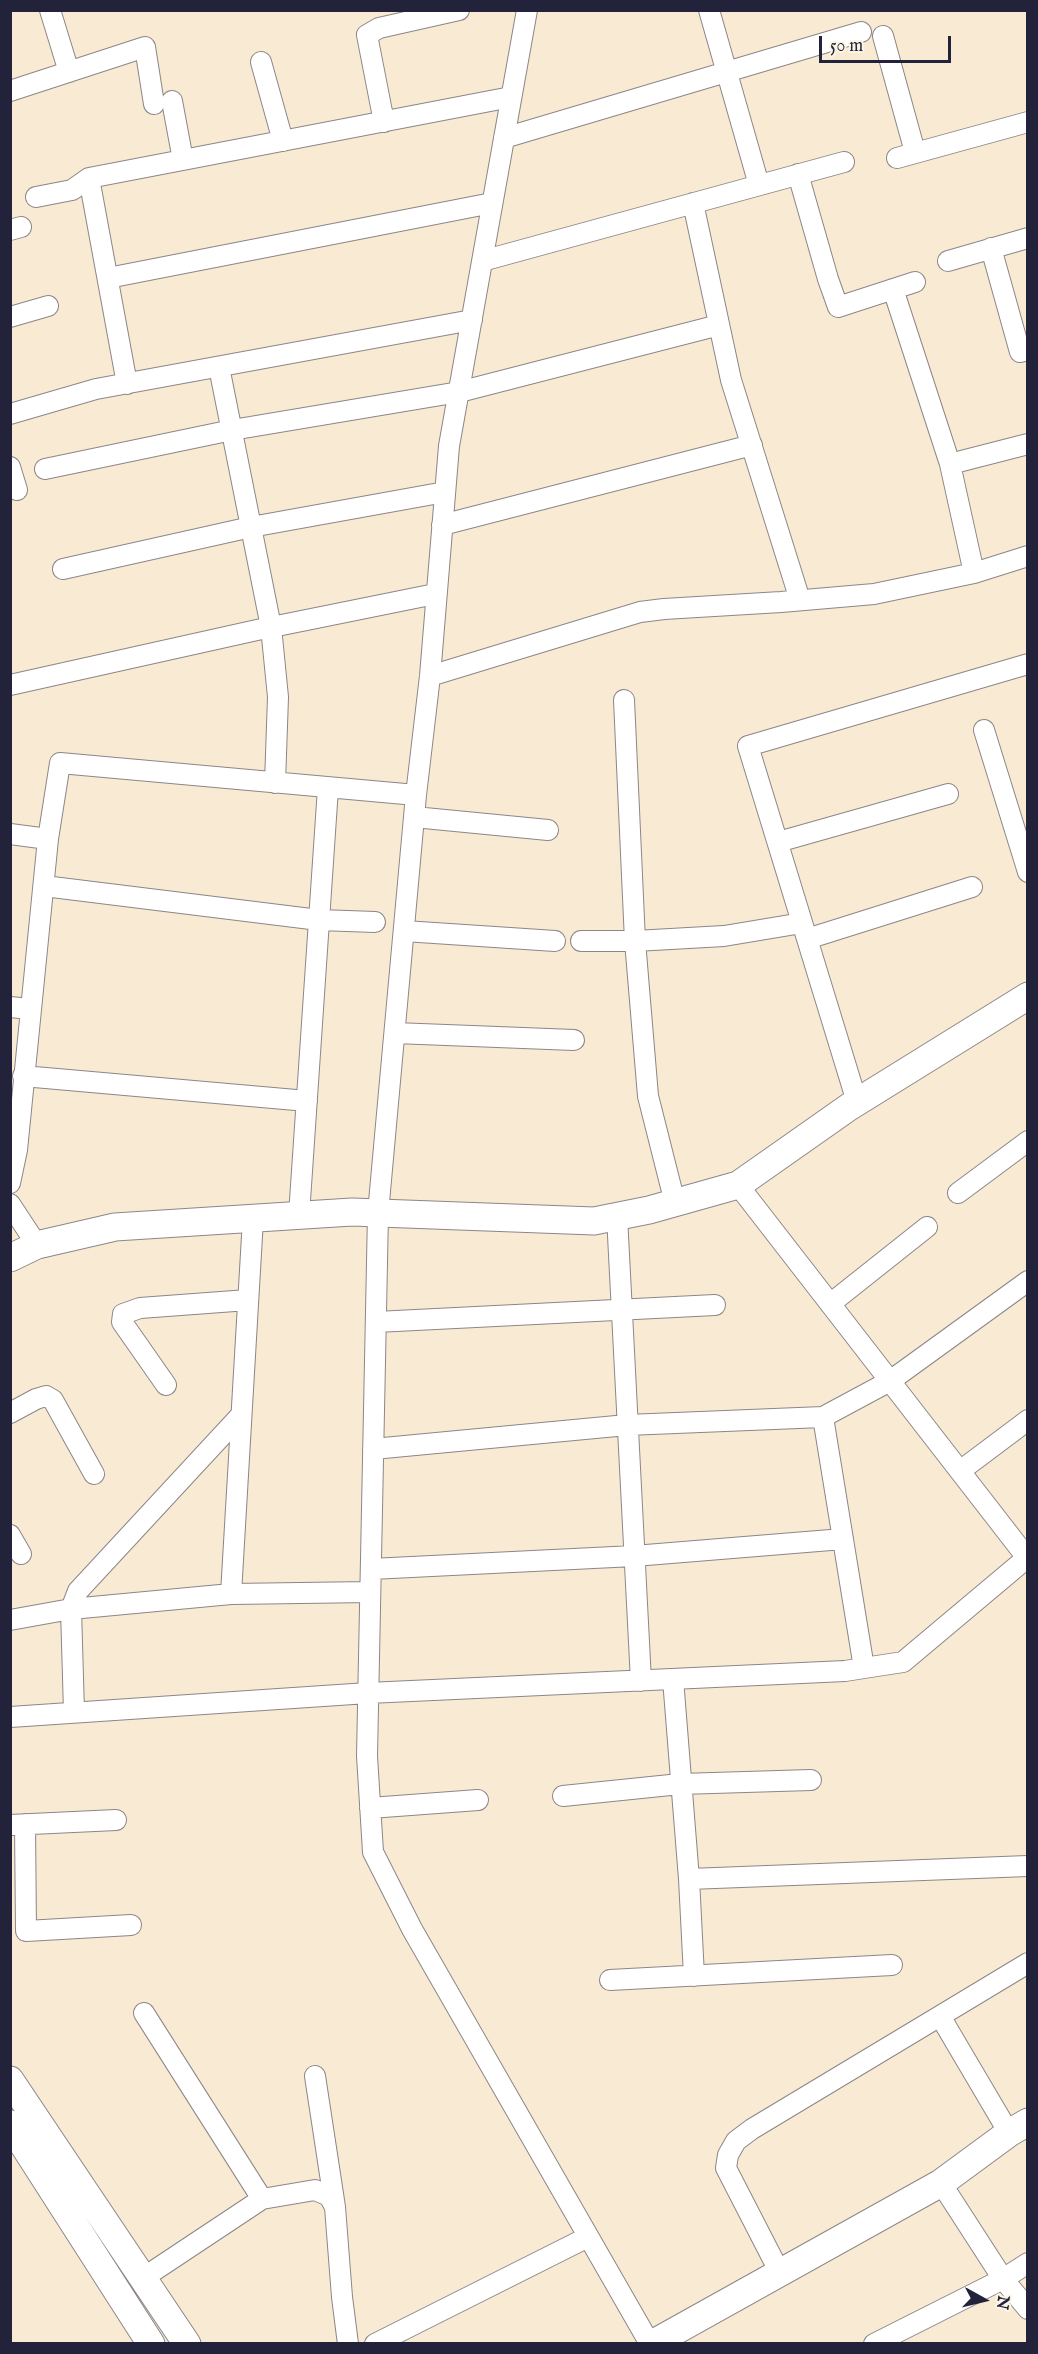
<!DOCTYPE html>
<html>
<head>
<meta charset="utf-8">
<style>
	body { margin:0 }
	#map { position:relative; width:1038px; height:2354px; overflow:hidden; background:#f8ead3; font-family:"IM FELL English",serif }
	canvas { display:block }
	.frame { position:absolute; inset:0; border:12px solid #22223b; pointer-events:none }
	.north { position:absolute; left:954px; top:2270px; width:60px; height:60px; -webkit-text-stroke:4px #fcf5e5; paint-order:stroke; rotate:98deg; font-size:16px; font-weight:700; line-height:24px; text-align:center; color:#22223b }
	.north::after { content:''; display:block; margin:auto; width:21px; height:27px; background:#22223b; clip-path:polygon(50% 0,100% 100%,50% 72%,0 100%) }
	.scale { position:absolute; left:819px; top:36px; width:132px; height:27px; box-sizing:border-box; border:3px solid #22223b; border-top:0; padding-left:8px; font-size:18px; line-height:21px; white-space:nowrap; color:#22223b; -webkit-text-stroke:4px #fcf5e5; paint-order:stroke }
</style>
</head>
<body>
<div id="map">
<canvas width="1038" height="2354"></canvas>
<div class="frame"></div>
<div class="north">N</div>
<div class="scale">50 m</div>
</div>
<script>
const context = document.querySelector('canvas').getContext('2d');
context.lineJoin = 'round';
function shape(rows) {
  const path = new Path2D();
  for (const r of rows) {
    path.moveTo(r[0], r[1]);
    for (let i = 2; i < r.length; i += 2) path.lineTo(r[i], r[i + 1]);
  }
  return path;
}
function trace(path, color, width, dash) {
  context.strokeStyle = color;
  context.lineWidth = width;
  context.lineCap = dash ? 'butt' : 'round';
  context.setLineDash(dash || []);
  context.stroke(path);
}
const street = shape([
	[50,10,69,72],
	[527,10,449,446,430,676,416,795,378,1213,367,1756,373,1852,412,1929,650,2344],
	[709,10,759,185],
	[883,36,915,152],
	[261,62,283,141],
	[10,91,145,47,154,104],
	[172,101,183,160],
	[384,122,367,35,379,28,459,10],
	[504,138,861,32],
	[897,158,1028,122],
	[798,174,828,279,838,307,915,282],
	[36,197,72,190,89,178],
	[693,203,731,380,800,600],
	[10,230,21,227],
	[991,248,1020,352,1028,350],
	[482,261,844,162],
	[948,261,1028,238],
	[108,278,492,203],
	[893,289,950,464,974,573],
	[10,317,48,306],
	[219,367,271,627,278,697,275,783],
	[127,384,89,178,511,97],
	[10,414,96,389,472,320],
	[950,464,1028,444],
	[10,467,17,490],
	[45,469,232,430,459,392,719,325],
	[442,525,752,445],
	[63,569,251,527,445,492],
	[430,676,640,612,664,609,781,602,874,594,974,573,1028,556],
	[10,685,257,630,435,594],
	[984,730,1028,872],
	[414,817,548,830],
	[10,834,48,839],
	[778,842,948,794],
	[44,886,319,920,375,922],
	[404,931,555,941],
	[807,939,972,887],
	[581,941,635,941,624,700],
	[10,1007,30,1009],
	[395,1033,574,1040],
	[23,1076,307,1101],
	[857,1102,748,746,1028,664],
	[10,1183,17,1150,48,839,60,763,416,795],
	[738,1185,1028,1559],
	[958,1193,1028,1141],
	[675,1203,648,1096,635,941,724,936,802,923],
	[10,1204,37,1245],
	[299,1215,328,788],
	[617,1216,641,1681],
	[830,1304,927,1227],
	[376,1322,715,1305],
	[166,1385,122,1322,123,1314,140,1308,248,1300],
	[10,1413,36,1399,46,1396,53,1400,94,1474],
	[373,1449,627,1425,823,1417],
	[960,1471,1028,1420],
	[10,1535,21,1554],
	[371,1569,634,1556,843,1539],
	[231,1594,253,1219],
	[10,1620,71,1609,231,1594,370,1592],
	[864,1668,823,1417,890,1381,1028,1281],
	[673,1679,689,1879,694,1976],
	[74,1712,71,1609,78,1591,241,1415],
	[10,1717,368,1693,845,1671,864,1668,903,1662,1028,1557],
	[563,1796,680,1784,811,1780],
	[370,1808,478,1800],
	[25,1824,26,1931,131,1925],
	[10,1825,116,1820],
	[689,1879,1028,1866],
	[610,1980,892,1965],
	[144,2013,262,2199],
	[315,2076,335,2207],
	[1009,2133,940,2016,1028,1963],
	[941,2183,1003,2279,1028,2263],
	[780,2273,726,2168,728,2155,736,2141,752,2129,940,2016],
	[143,2278,262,2199,315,2190,329,2196,335,2207,342,2297,348,2344],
	[375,2344,588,2237],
	[874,2344,1003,2279,1028,2309]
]);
const secondary = shape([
	[10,1258,37,1245,115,1227,352,1212,594,1221,649,1210,738,1185,849,1107,1028,996],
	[10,2080,187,2344],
	[10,2124,151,2344],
	[652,2344,941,2183,1009,2133,1028,2122]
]);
trace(street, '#8d8687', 22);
trace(secondary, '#8d8687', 29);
trace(street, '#fff', 20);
trace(secondary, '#fff', 27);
</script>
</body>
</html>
